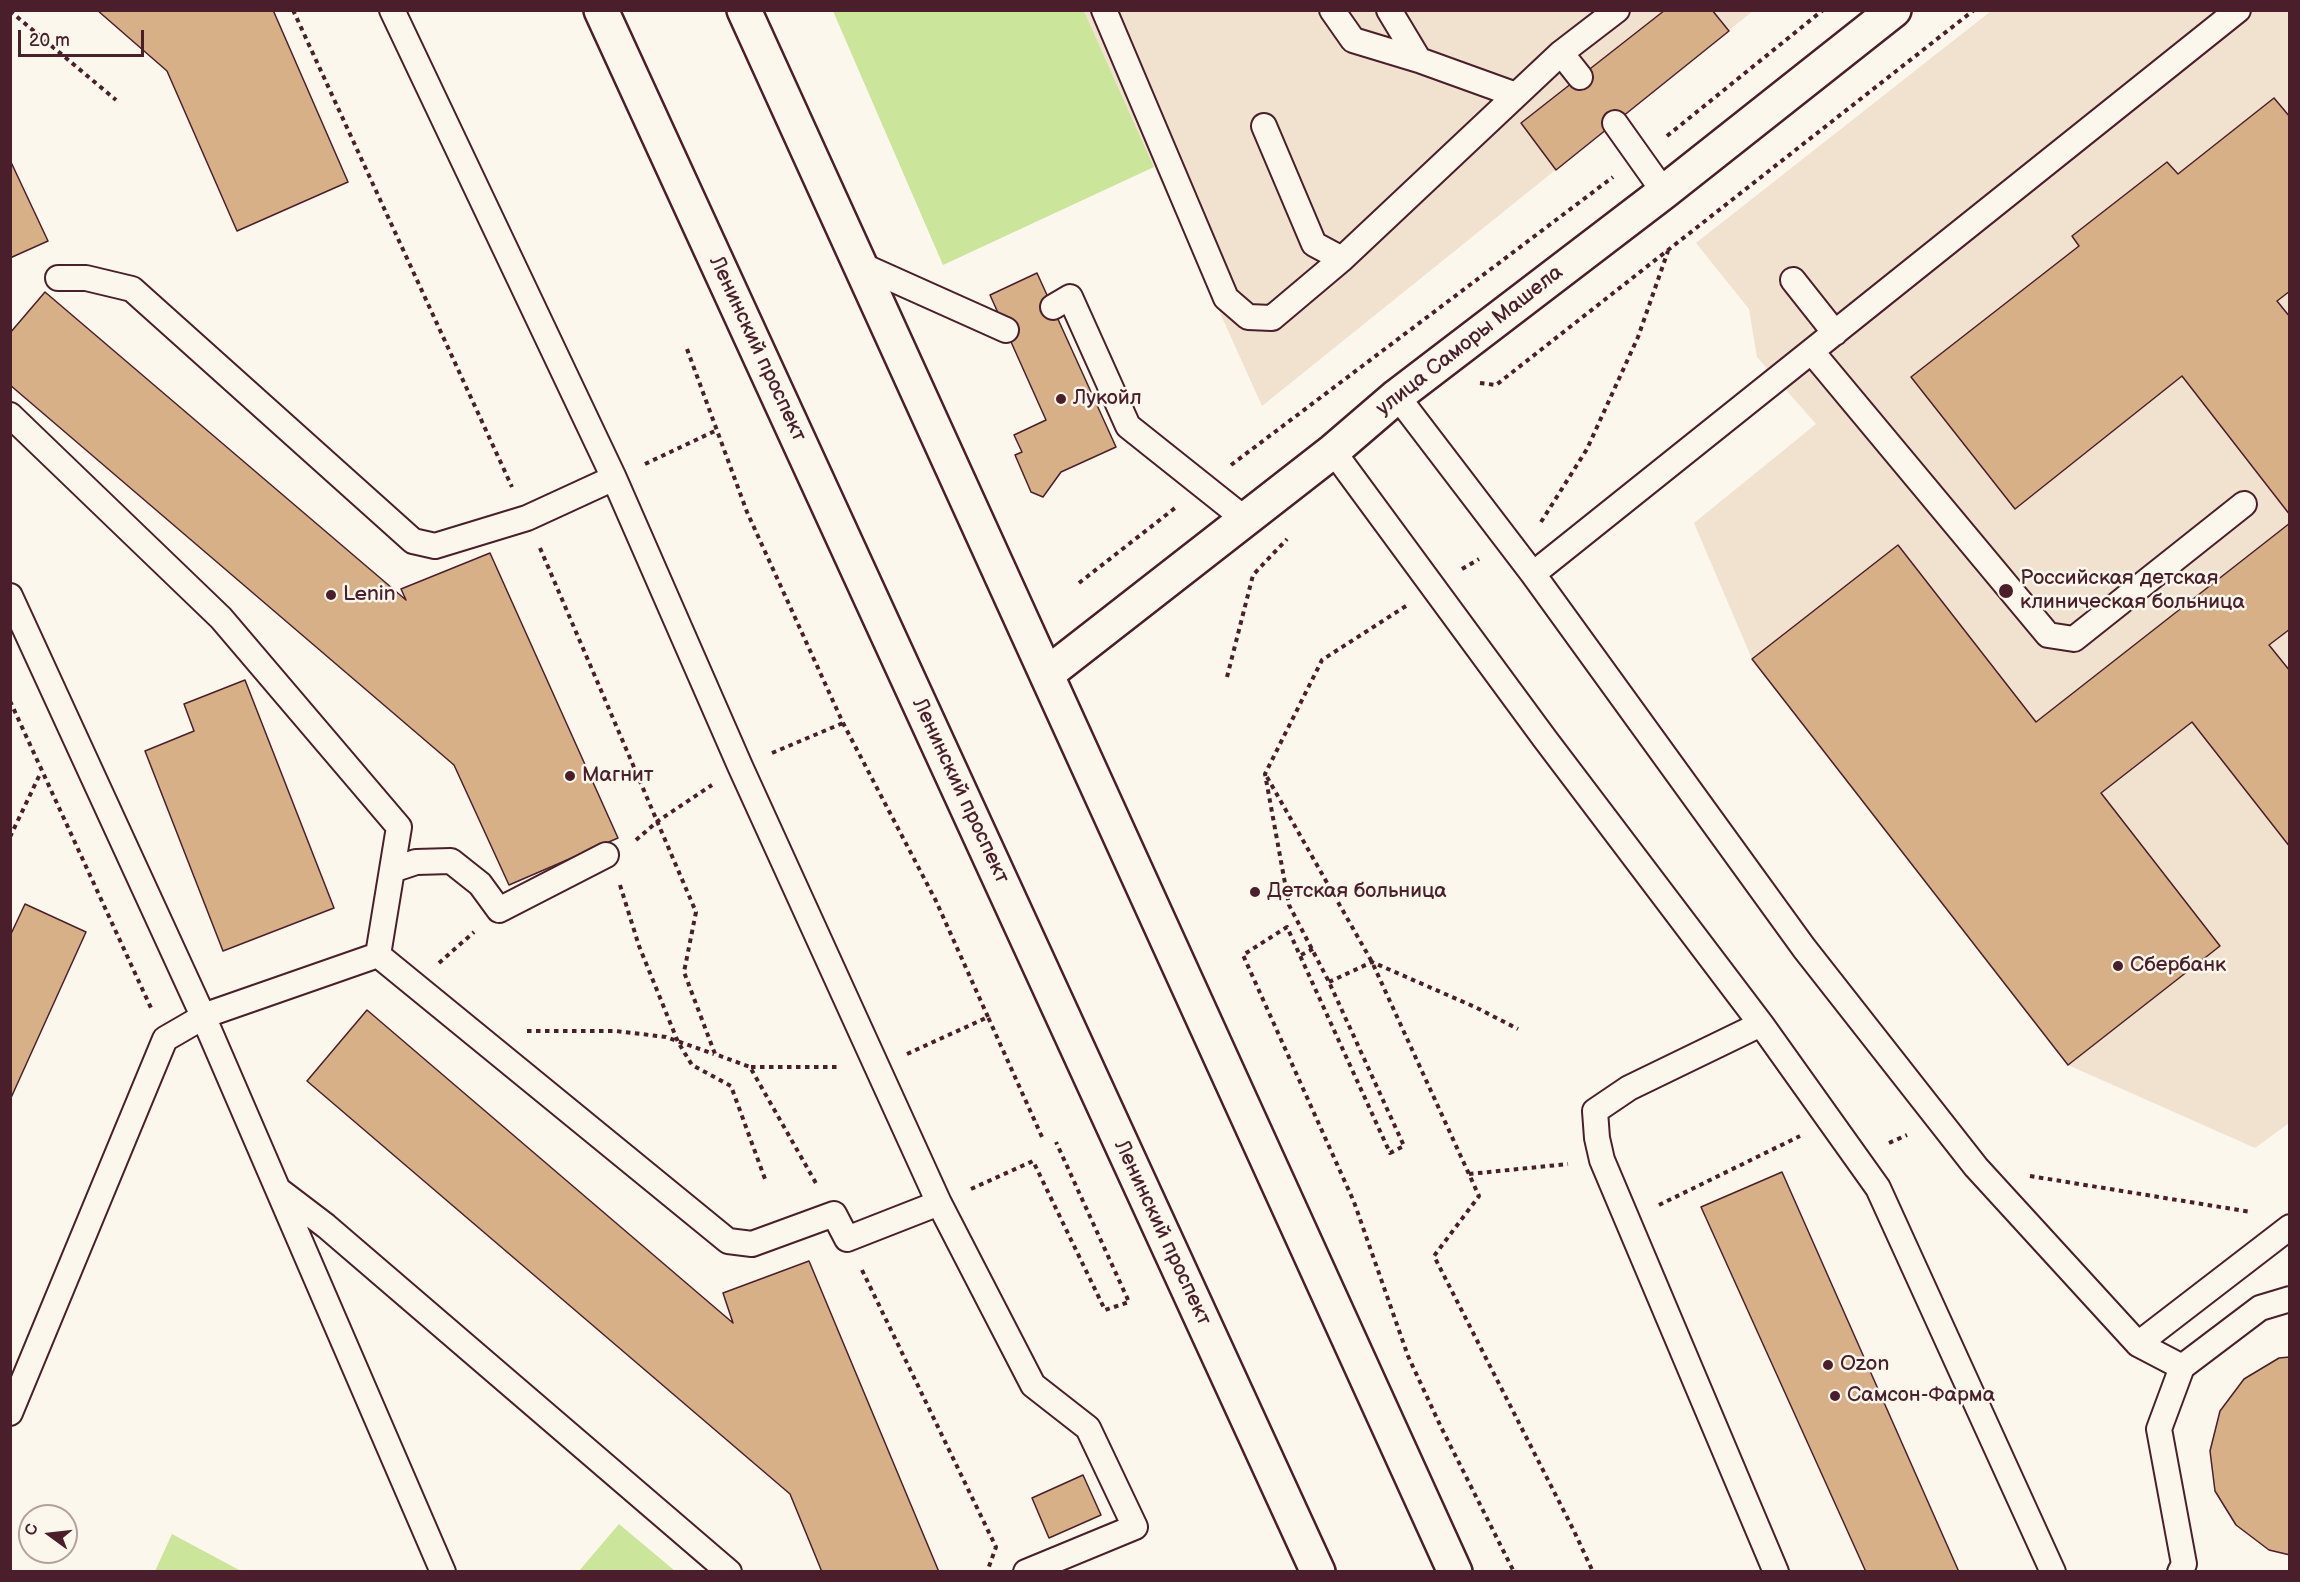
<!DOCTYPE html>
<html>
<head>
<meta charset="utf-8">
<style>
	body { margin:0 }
	#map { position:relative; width:2300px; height:1582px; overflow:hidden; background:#fbf7ec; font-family:"Balsamiq Sans",sans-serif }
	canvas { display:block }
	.frame { position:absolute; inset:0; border:12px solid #4a1f2b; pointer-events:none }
	.north { position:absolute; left:18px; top:1504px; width:60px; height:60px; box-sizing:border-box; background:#fbf7ec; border:2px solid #b4a19f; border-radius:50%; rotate:285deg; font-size:16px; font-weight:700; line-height:24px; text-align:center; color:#4a1f2b }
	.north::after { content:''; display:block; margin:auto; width:21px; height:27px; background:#4a1f2b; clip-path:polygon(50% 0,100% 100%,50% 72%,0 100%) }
	.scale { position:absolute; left:18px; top:30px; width:126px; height:27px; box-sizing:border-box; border:3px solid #4a1f2b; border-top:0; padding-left:8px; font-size:18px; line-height:21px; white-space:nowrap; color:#4a1f2b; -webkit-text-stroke:4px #fbf7ec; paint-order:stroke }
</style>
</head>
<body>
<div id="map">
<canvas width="2300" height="1582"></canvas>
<div class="frame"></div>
<div class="north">С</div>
<div class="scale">20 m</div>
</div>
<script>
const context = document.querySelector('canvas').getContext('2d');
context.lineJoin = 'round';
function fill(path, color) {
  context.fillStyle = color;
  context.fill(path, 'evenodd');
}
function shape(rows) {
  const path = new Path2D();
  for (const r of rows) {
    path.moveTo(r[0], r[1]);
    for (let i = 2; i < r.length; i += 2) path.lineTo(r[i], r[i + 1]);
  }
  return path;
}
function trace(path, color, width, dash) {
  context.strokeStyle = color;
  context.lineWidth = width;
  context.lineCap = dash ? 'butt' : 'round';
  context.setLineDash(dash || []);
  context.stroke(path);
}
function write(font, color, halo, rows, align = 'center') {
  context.font = font + ' "Balsamiq Sans",sans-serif';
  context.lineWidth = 5;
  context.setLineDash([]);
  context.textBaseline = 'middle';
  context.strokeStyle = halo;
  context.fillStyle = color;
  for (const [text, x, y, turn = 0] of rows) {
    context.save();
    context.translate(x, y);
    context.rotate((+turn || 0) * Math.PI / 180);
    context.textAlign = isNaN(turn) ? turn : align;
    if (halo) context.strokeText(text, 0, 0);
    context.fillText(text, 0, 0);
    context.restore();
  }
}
fill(shape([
	[1084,11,1753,11,1262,406],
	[1991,11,2289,11,2289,1123,2255,1148,2068,1065,1752,659,1694,523,1816,424,1757,357,1749,309,1696,243]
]), '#f0e2ce');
fill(shape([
	[833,11,1084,11,1154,167,943,265],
	[619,1524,675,1571,579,1571],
	[172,1534,241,1571,155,1571]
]), '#cbe59b');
const building = shape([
	[97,10,273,10,348,182,237,231,167,71,97,10],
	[1665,10,1712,10,1729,31,1556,170,1521,123,1665,10],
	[2274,98,2290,117,2290,291,2277,301,2290,317,2290,515,2182,376,2015,509,1911,377,2079,246,2072,236,2167,162,2178,174,2274,98],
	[10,160,48,241,10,258,10,160],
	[1037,273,1116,447,1061,472,1043,497,1031,492,1015,455,1022,452,1014,435,1046,420,990,295,1037,273],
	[45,292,406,600,401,589,490,553,618,838,509,885,454,765,10,385,10,333,45,292],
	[2290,523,2290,629,2269,645,2290,671,2290,847,2192,722,2101,793,2220,946,2068,1065,1752,659,1898,545,2036,722,2290,523],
	[245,680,334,908,223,951,145,751,194,731,184,704,245,680],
	[25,904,86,932,10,1100,10,936,25,904],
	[367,1010,733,1323,723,1293,809,1261,939,1572,822,1572,790,1494,307,1081,367,1010],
	[1782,1172,1959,1572,1866,1572,1701,1207,1782,1172],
	[2290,1357,2290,1555,2269,1550,2236,1525,2215,1491,2210,1451,2220,1411,2244,1379,2279,1358,2290,1357],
	[1083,1475,1101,1515,1049,1538,1032,1498,1083,1475]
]);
fill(building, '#d7b088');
trace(building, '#4a1f2b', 1.5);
const service = shape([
	[392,10,614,478,740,766,939,1203,1033,1385,1088,1428,1135,1527,1026,1572],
	[1104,10,1226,298,1248,317,1272,318,1342,259],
	[1332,10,1353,40,1419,60],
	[1389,10,1419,60,1516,95],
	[1580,77,1561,53,1617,10],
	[1615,123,1664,192],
	[1264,126,1314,244,1342,259,1561,53],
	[861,265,1006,330],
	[58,278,86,278,132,289,413,541,435,546,527,518,614,478],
	[1793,280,1835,333],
	[1053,307,1070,297,1128,426,1246,520],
	[1812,352,2048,635,2074,639,2244,504],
	[1397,396,1533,574,1804,948,1976,1167,2138,1344,2290,1227],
	[10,415,221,618,399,827,378,955,203,1016],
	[1333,451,1545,739,1761,1024,1629,1088,1595,1111,1597,1138,1602,1160,1776,1572],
	[1533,574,2238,10],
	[10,596,203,1016,443,1572],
	[392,870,416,862,451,861,480,884,499,910,606,855],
	[378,955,728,1241,752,1244,834,1214,847,1239,939,1203],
	[1761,1024,1878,1188,2053,1572],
	[280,1191,326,1226,729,1572],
	[2138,1344,2182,1367],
	[10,1413,165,1039,203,1017],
	[2180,1572,2184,1564,2159,1429,2182,1367,2260,1308,2290,1299]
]);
const minor = shape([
	[1047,674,1333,451,1397,396,1664,192,1894,10]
]);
const primary = shape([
	[601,10,1318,1572],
	[744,10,1455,1572]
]);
trace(service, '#4a1f2b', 28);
trace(minor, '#4a1f2b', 38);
trace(primary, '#4a1f2b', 38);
trace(shape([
	[293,10,512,487],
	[10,11,116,100],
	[1667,136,1823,10],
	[687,349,747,512,843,723,936,901,988,1017],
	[1480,383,1496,385,1974,10],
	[645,464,717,430],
	[1231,465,1613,177],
	[1541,522,1587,449,1638,337,1668,251],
	[540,548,696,912,684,972,715,1054,750,1067,817,1185],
	[1462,569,1479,559],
	[1079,583,1175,508],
	[1406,606,1322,660,1265,774,1289,905,1329,982,1404,1146,1390,1153,1287,927,1243,955,1354,1202,1408,1356,1440,1425,1514,1572],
	[1227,677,1253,575,1287,539],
	[10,701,151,1008],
	[772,753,843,723],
	[1267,777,1372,962,1479,1196,1434,1256,1574,1531,1593,1572],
	[10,837,41,772],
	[636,840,658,821,712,785],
	[620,885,639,946,678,1042,692,1065,731,1086,765,1179],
	[1301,955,1313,949],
	[439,963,474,932],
	[1329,982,1372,962,1475,1007,1518,1029],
	[527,1031,616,1031,666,1037,714,1054],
	[907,1054,988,1017,1042,1137],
	[751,1067,840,1067],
	[1889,1143,1907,1135],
	[1469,1174,1568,1164],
	[2030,1176,2251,1212],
	[971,1189,1033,1161,1105,1310,1129,1302,1056,1142],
	[1659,1205,1800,1136],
	[862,1270,996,1547,987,1572]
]), '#4a1f2b', 4, [4.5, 4.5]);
trace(service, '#fbf7ec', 24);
trace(minor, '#fbf7ec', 33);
trace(primary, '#fbf7ec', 33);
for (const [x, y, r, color] of [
	[1061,399,6,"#4a1f2b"],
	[2006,591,8,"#4a1f2b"],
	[331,595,6,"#4a1f2b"],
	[570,776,6,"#4a1f2b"],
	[1255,892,6,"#4a1f2b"],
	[2118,966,6,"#4a1f2b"],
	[1828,1365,6,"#4a1f2b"],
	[1835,1396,6,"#4a1f2b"]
]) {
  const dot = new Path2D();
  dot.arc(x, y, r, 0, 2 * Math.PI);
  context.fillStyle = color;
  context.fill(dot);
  trace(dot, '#fbf7ec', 2);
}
write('21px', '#4a1f2b', '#fbf7ec', [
	["улица Саморы Машела",1470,341,-38],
	["Ленинский проспект",757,349,65],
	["Ленинский проспект",960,791,65],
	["Ленинский проспект",1162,1233,65]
]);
write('21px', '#4a1f2b', '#fbf7ec', [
	["Лукойл",1073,399],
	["Российская детская",2020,579],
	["клиническая больница",2020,603],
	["Lenin",343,595],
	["Магнит",582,776],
	["Детская больница",1267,892],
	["Сбербанк",2130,966],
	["Ozon",1840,1365],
	["Самсон-Фарма",1847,1396]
], 'left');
</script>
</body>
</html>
